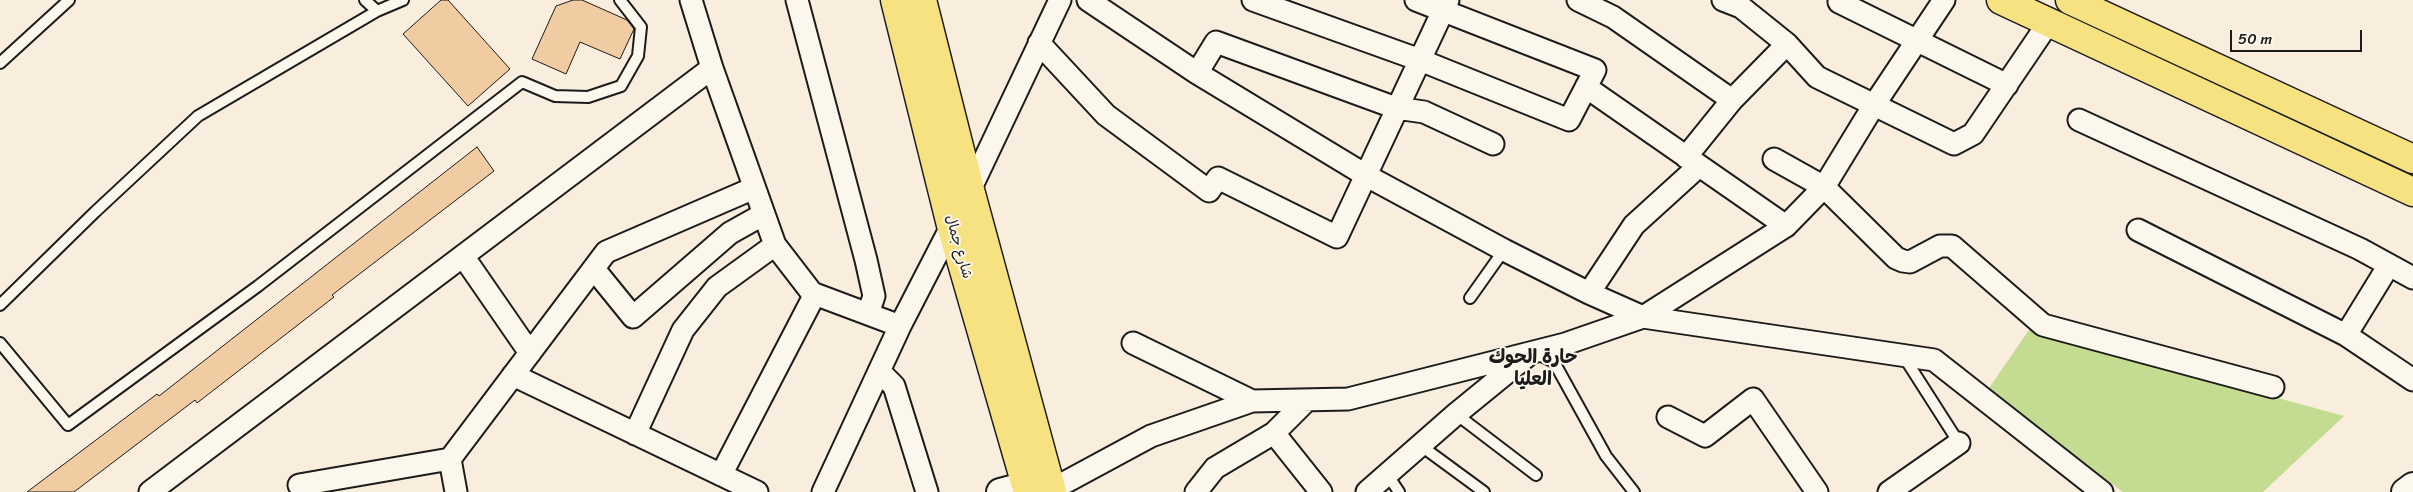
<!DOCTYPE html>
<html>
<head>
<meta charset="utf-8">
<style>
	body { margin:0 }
	#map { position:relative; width:2413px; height:492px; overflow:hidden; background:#f9eedd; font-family:Sriracha,sans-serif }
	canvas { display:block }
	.scale { position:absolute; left:2230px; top:30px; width:132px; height:22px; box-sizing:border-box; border:2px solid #1c1c1c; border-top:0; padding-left:6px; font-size:15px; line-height:18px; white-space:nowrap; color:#1c1c1c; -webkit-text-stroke:4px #fbf7ec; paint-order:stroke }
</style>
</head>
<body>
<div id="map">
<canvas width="2413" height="492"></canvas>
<div class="scale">50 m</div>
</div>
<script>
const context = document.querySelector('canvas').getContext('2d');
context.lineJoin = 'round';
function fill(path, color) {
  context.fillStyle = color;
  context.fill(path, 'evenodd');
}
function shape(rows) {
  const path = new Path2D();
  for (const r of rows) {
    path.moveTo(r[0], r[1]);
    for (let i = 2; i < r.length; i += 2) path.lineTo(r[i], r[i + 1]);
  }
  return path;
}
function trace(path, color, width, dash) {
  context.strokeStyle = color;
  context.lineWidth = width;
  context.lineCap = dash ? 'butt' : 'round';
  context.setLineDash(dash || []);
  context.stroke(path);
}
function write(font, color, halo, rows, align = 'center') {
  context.font = font + ' Sriracha,"Playpen Sans Arabic",sans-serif';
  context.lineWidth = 4;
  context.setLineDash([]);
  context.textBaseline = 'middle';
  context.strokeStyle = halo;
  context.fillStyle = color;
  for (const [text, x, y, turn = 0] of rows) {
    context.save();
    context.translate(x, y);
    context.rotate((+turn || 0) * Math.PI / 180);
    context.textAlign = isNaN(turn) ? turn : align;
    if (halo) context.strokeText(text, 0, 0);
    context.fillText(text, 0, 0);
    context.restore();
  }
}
fill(shape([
	[2029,330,2344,416,2263,492,2123,492,1987,391]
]), '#c4dc92');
const building = shape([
	[441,0,448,0,510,69,468,106,403,34,441,0],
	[573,0,582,0,627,20,634,29,620,59,580,42,566,74,532,59,556,6,573,0],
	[477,147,494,171,332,295,334,297,197,403,195,400,74,492,27,492,157,394,159,396,477,147]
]);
fill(building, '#f1cba1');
trace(building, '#1c1c1c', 1);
const service = shape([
	[365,0,377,11,403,0],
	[0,63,69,0],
	[1470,298,1504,250],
	[0,305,95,212,198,116,377,11],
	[0,343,68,425,258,286,522,82,555,96,588,97,621,86,638,56,641,27,620,0],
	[1537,354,1554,362,1606,456,1634,492],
	[1904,357,1959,443],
	[1456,414,1536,475],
	[1420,445,1484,492],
	[1387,474,1399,492]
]);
const minor = shape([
	[691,0,712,68,775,245,812,293,900,326],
	[797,0,866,260,874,296,868,314],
	[1088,0,1197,73,1367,176,1504,250,1589,293,1643,317,1934,360,2102,492],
	[1253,0,1420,60,1569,120,1595,70,1416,0],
	[1578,0,1613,17,1732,100],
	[1723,0,1741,7,1787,44,1817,77,1954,144,1973,134,2049,22],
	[1839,2,2007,85],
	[1039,43,1106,115,1209,191,1218,178,1337,237,1448,0],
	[1197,73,1216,42,1396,108,1424,112,1493,144],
	[1586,87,1786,226],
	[2079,120,2360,249,2413,278],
	[1686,157,1732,100,1787,44],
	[1774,159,1824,187,1896,258,1903,261,1910,262,1940,246,1952,246,2043,325,2273,387],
	[2138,230,2346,335,2413,380],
	[463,256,530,353],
	[594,269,633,317,730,233,764,214],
	[1589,293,1634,225,1699,166],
	[2346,335,2389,265],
	[1133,343,1252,401,1348,399,1565,344,1643,317,1786,226,1824,187,1874,105,1944,0],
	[879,371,894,386,927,492],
	[513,375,757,492],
	[1668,417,1705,436,1753,399,1817,492],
	[1274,433,1321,492],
	[635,434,683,330,717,287,775,245],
	[450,459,456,492],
	[721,475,815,294],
	[299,485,450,459,606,252,754,188],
	[1051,490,1151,436,1252,401],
	[150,492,712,68],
	[823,492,900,326,970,190,1060,0],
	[1196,492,1215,468,1274,433,1307,400],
	[1367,492,1456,414,1527,356],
	[1889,492,1959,443]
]);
const tertiary = shape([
	[1000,492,1026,485],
	[2405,492,2413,486]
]);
const primary = shape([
	[895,0,951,225,1028,492],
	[922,0,970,190,1052,492],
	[2001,0,2413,192],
	[2070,0,2413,159]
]);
trace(service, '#1c1c1c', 14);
trace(minor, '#1c1c1c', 25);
trace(tertiary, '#1c1c1c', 30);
trace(primary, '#1c1c1c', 31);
trace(service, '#fbf7ec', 10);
trace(minor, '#fbf7ec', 21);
trace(tertiary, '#fbf7ec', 26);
trace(primary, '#f7e281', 28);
write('14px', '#1c1c1c', '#fbf7ec', [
	["شارع جمال",958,247,74]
]);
write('bold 19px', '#1c1c1c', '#fbf7ec', [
	["حارة الحوك",1533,358],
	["العليا",1533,380]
]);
</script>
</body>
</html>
